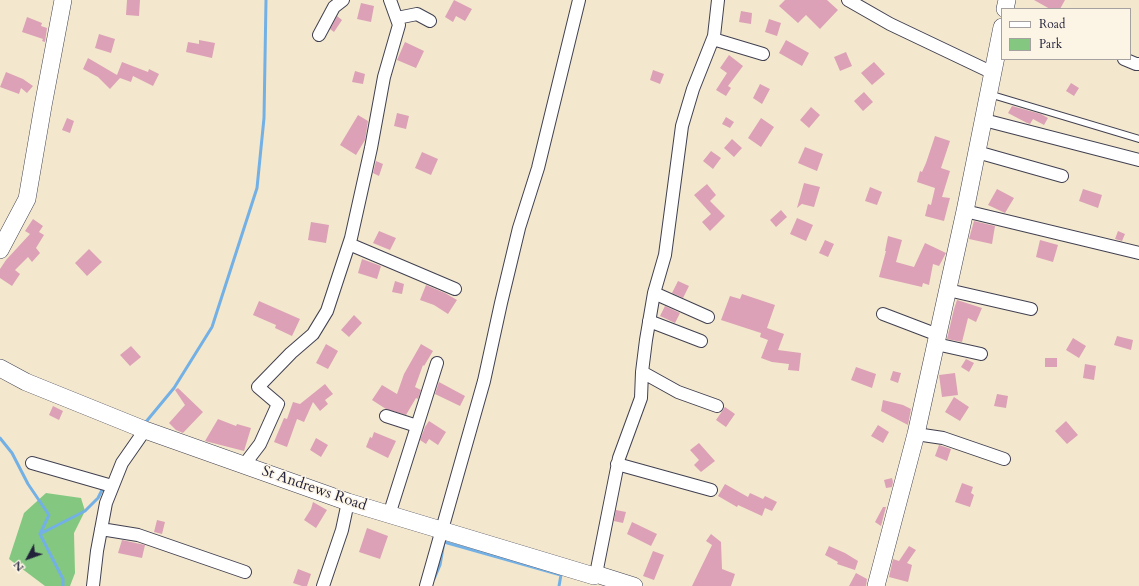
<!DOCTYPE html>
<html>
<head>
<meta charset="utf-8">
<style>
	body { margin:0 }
	#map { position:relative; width:1139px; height:586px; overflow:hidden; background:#f3e8cd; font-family:Cardo,serif }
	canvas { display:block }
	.legend { position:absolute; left:1001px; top:8px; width:130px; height:52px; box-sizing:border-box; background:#fcf5e5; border:1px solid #a5a1a1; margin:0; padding:5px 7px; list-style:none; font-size:12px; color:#22223b }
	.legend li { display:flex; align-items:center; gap:8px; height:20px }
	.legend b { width:20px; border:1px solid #a5a1a1 }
	.north { position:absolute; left:8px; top:538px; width:40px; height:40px; -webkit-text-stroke:3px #fcf5e5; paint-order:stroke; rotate:229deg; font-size:11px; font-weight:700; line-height:16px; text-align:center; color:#22223b }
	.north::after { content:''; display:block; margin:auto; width:14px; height:18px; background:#22223b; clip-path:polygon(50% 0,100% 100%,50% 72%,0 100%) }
</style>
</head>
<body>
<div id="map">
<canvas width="1139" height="586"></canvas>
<ul class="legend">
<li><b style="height:5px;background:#fff"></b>Road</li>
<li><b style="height:11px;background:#83c781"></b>Park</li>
</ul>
<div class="north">N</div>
</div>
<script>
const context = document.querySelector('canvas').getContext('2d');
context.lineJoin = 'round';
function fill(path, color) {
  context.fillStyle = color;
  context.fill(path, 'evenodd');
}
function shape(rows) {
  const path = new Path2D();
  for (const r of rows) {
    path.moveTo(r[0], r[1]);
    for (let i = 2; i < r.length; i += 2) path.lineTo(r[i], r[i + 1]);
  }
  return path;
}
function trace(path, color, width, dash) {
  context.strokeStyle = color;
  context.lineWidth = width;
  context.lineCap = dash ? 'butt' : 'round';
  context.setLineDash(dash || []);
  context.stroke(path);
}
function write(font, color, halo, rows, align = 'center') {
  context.font = font + ' Cardo,serif';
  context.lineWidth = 3;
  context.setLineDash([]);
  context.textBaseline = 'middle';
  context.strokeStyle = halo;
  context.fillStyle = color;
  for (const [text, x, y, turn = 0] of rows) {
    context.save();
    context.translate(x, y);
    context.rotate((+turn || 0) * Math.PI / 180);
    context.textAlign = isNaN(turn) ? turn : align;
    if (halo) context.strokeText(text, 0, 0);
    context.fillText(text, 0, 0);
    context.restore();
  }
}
fill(shape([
	[46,493,81,498,85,511,74,533,75,573,70,586,45,586,9,559,24,513]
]), '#83c781');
trace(shape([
	[145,423,174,388,212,327,257,188,264,118,266,0],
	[0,438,12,453,28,484,49,515,40,534],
	[434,579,440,565,444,542,561,575,559,586],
	[63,586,63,579,40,534,85,511,98,498,104,486]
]), '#73b0e5', 3);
fill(shape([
	[127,0,140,0,139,16,126,15],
	[454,0,472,9,465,21,456,16,453,22,445,17],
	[785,0,827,0,838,10,820,29,806,15,798,23,779,6],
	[1034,0,1065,0,1060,9,1050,9],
	[361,3,374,6,371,22,357,19],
	[741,11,752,13,751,24,739,22],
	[337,16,342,20,334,32,330,29],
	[27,17,42,23,41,26,47,28,45,42,42,41,43,39,22,32],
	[769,19,781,23,777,36,765,32],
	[99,34,115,39,111,53,95,48],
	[199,40,215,43,212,58,186,52,188,42,199,44],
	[786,40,809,53,802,66,779,53],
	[405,42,424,51,416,68,397,60],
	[846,52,852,66,840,71,834,57],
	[729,55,743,66,728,86,731,88,726,96,716,90,727,73,720,68],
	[88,58,117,75,122,62,148,72,149,69,159,74,153,86,133,76,131,82,120,78,110,89,98,77,83,69],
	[874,62,885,74,872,85,861,73],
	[653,70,664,74,660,84,650,80],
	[355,71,365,74,363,84,352,82],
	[6,72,23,79,33,86,27,93,21,88,19,94,0,87],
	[1071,83,1079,88,1074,96,1066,91],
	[760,84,770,89,762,104,753,98],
	[864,92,873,102,863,111,854,101],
	[1012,106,1041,114,1048,118,1044,125,1033,119,1030,124,1027,123,1008,113],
	[811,107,820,115,809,128,800,120],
	[397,113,409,116,406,129,394,126],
	[358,115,368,121,365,140,356,155,340,145],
	[726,117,734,122,730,128,722,124],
	[67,118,74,121,70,133,62,130],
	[761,118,774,127,761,147,748,138],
	[935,136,950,141,941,168,950,171,942,197,950,198,944,221,925,216,928,204,931,205,935,188,917,182,920,171,922,172,926,163],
	[732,139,742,148,734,157,724,148],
	[805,147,823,154,817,171,798,163],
	[711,151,721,158,713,169,703,161],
	[422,152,438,159,431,175,415,168],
	[376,161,383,164,379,176,373,173],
	[804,183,820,187,814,207,802,204,803,203,797,208],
	[707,184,716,195,710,201,725,216,710,231,702,222,711,214,694,195],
	[870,187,882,192,877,205,865,201],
	[997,189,1014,198,1005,213,988,205],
	[1083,189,1102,195,1098,208,1079,201],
	[781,210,787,217,776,227,770,220],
	[797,218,813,225,806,241,790,234],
	[33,219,43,226,39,232,44,235,36,248,40,253,32,262,28,257,15,270,20,274,12,286,0,278,0,269,6,260,30,234,25,231],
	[974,221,995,226,992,244,969,239],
	[311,222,329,225,326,243,308,240],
	[379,231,396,238,390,250,373,243],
	[1118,231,1125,234,1122,241,1115,239],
	[888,236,902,240,896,262,914,267,925,243,946,253,939,266,933,264,929,285,923,283,922,287,879,277,886,251,885,251],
	[825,240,834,244,828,257,819,253],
	[1040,240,1058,245,1053,262,1036,257],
	[89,249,102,262,87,276,75,263],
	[362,259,381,266,377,279,358,273],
	[395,281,404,284,402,294,392,292],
	[678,281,689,286,683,298,672,293],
	[426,285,445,293,457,300,448,314,434,305,420,300],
	[742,294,775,305,767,328,784,334,778,350,801,353,799,371,788,370,789,364,772,362,761,358,768,340,760,337,761,333,721,320,730,296,740,299],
	[957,300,982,308,976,322,968,318,962,342,947,339,954,309],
	[259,301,300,319,292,336,275,328,276,325,253,315],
	[665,306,680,313,675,323,660,316],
	[354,315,362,323,349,337,341,330],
	[1117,336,1133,340,1131,350,1114,345],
	[1073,338,1086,346,1079,358,1066,350],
	[326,344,338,351,328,369,316,363],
	[421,344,433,351,424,366,423,365,415,387,421,390,418,399,416,398,406,415,386,409,372,400,382,385,397,394,404,374],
	[131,346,141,357,130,366,120,355],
	[1045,358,1057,358,1057,367,1045,367],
	[966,359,974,363,969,372,961,367],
	[1085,364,1096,366,1094,380,1083,378],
	[856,367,876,374,872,388,851,380],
	[893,371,901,373,898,383,890,380],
	[955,373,958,395,942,397,939,375],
	[439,382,465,396,460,406,435,394],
	[325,384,333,394,325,400,328,404,320,411,313,402,304,422,297,419,287,447,274,442,284,418,287,419,293,402,300,404],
	[178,388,203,412,183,433,176,430,169,423,185,405,175,390],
	[997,394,1008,396,1006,408,994,406],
	[954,397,969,407,960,421,945,412],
	[883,400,903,405,911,409,908,425,881,411],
	[53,406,63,411,59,420,49,415],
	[725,407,735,414,726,427,716,420],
	[218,419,236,426,237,424,251,428,244,451,205,441],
	[429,421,446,432,438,445,429,439,426,444,420,440,425,427],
	[1066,421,1078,435,1067,444,1055,431],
	[878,425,889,432,883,443,871,436],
	[374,432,396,441,388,458,366,447,370,437,372,438],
	[316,438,328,445,321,457,310,450],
	[699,443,715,461,701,472,694,465,699,460,690,450],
	[939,445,951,449,947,461,935,456],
	[892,478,893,482,892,487,886,488,884,480],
	[962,483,973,487,971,493,974,495,970,507,955,502],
	[725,484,748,497,750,493,763,499,765,496,777,502,772,511,765,508,762,516,738,505,737,507,718,496],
	[313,502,327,510,316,528,304,520,311,509],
	[883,507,886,507,881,526,875,522],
	[616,510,626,512,623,523,614,521],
	[157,520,165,522,162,534,154,532],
	[632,522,657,534,651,546,627,534],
	[367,528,388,536,380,559,359,552],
	[711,534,721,542,722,569,735,574,731,586,692,586,712,545,706,541],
	[122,540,145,545,142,558,118,553],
	[829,546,845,553,858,561,855,570,837,564,838,562,825,555],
	[909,546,916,550,907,563,912,565,908,582,889,577,893,559,899,561],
	[653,551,664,555,654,580,643,576],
	[298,569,311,574,307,586,302,586,293,583],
	[856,573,867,579,866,586,849,586]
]), '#dca1b6');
const lane = shape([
	[989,94,1139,139]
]);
const street = shape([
	[848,0,890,24,993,73],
	[397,18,417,14,430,21],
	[319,35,334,7,343,0],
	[713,39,763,54],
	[1124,59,1136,64,1139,64],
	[984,120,1139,160],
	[977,152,1062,176],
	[965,211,1139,253],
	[349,244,455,289],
	[948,290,1031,309],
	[654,293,708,317],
	[883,314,938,335],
	[649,321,701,341],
	[936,344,981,354],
	[642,372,678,392,717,406],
	[386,416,417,426],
	[916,434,943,438,1004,459],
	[32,463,112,486],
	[617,464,711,490],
	[244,465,260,444,278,404,258,387,291,353,313,334,327,311,351,238,371,148,384,77,399,25,390,0],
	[389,515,437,363],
	[101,529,138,535,245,572],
	[596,574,619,458,641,398,642,372,646,340,654,293,665,255,682,126,693,89,714,36,718,0],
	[93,586,97,551,106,503,122,463,145,430],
	[323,586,342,530,348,502],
	[426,586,484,381,501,303,519,228,538,168,579,0]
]);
const secondary = shape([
	[1005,9,1007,0],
	[0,250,27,199,43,106,63,0],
	[0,368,26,382,145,430,348,502,594,576,596,574,634,586],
	[876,586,916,434,965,211,1002,27]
]);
trace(lane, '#414051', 8);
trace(street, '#414051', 14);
trace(secondary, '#414051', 18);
trace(lane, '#fff', 6);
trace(street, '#fff', 12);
trace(secondary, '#fff', 17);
write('15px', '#22223b', '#fcf5e5', [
	["St Andrews Road",314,489,19]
]);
</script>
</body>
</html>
